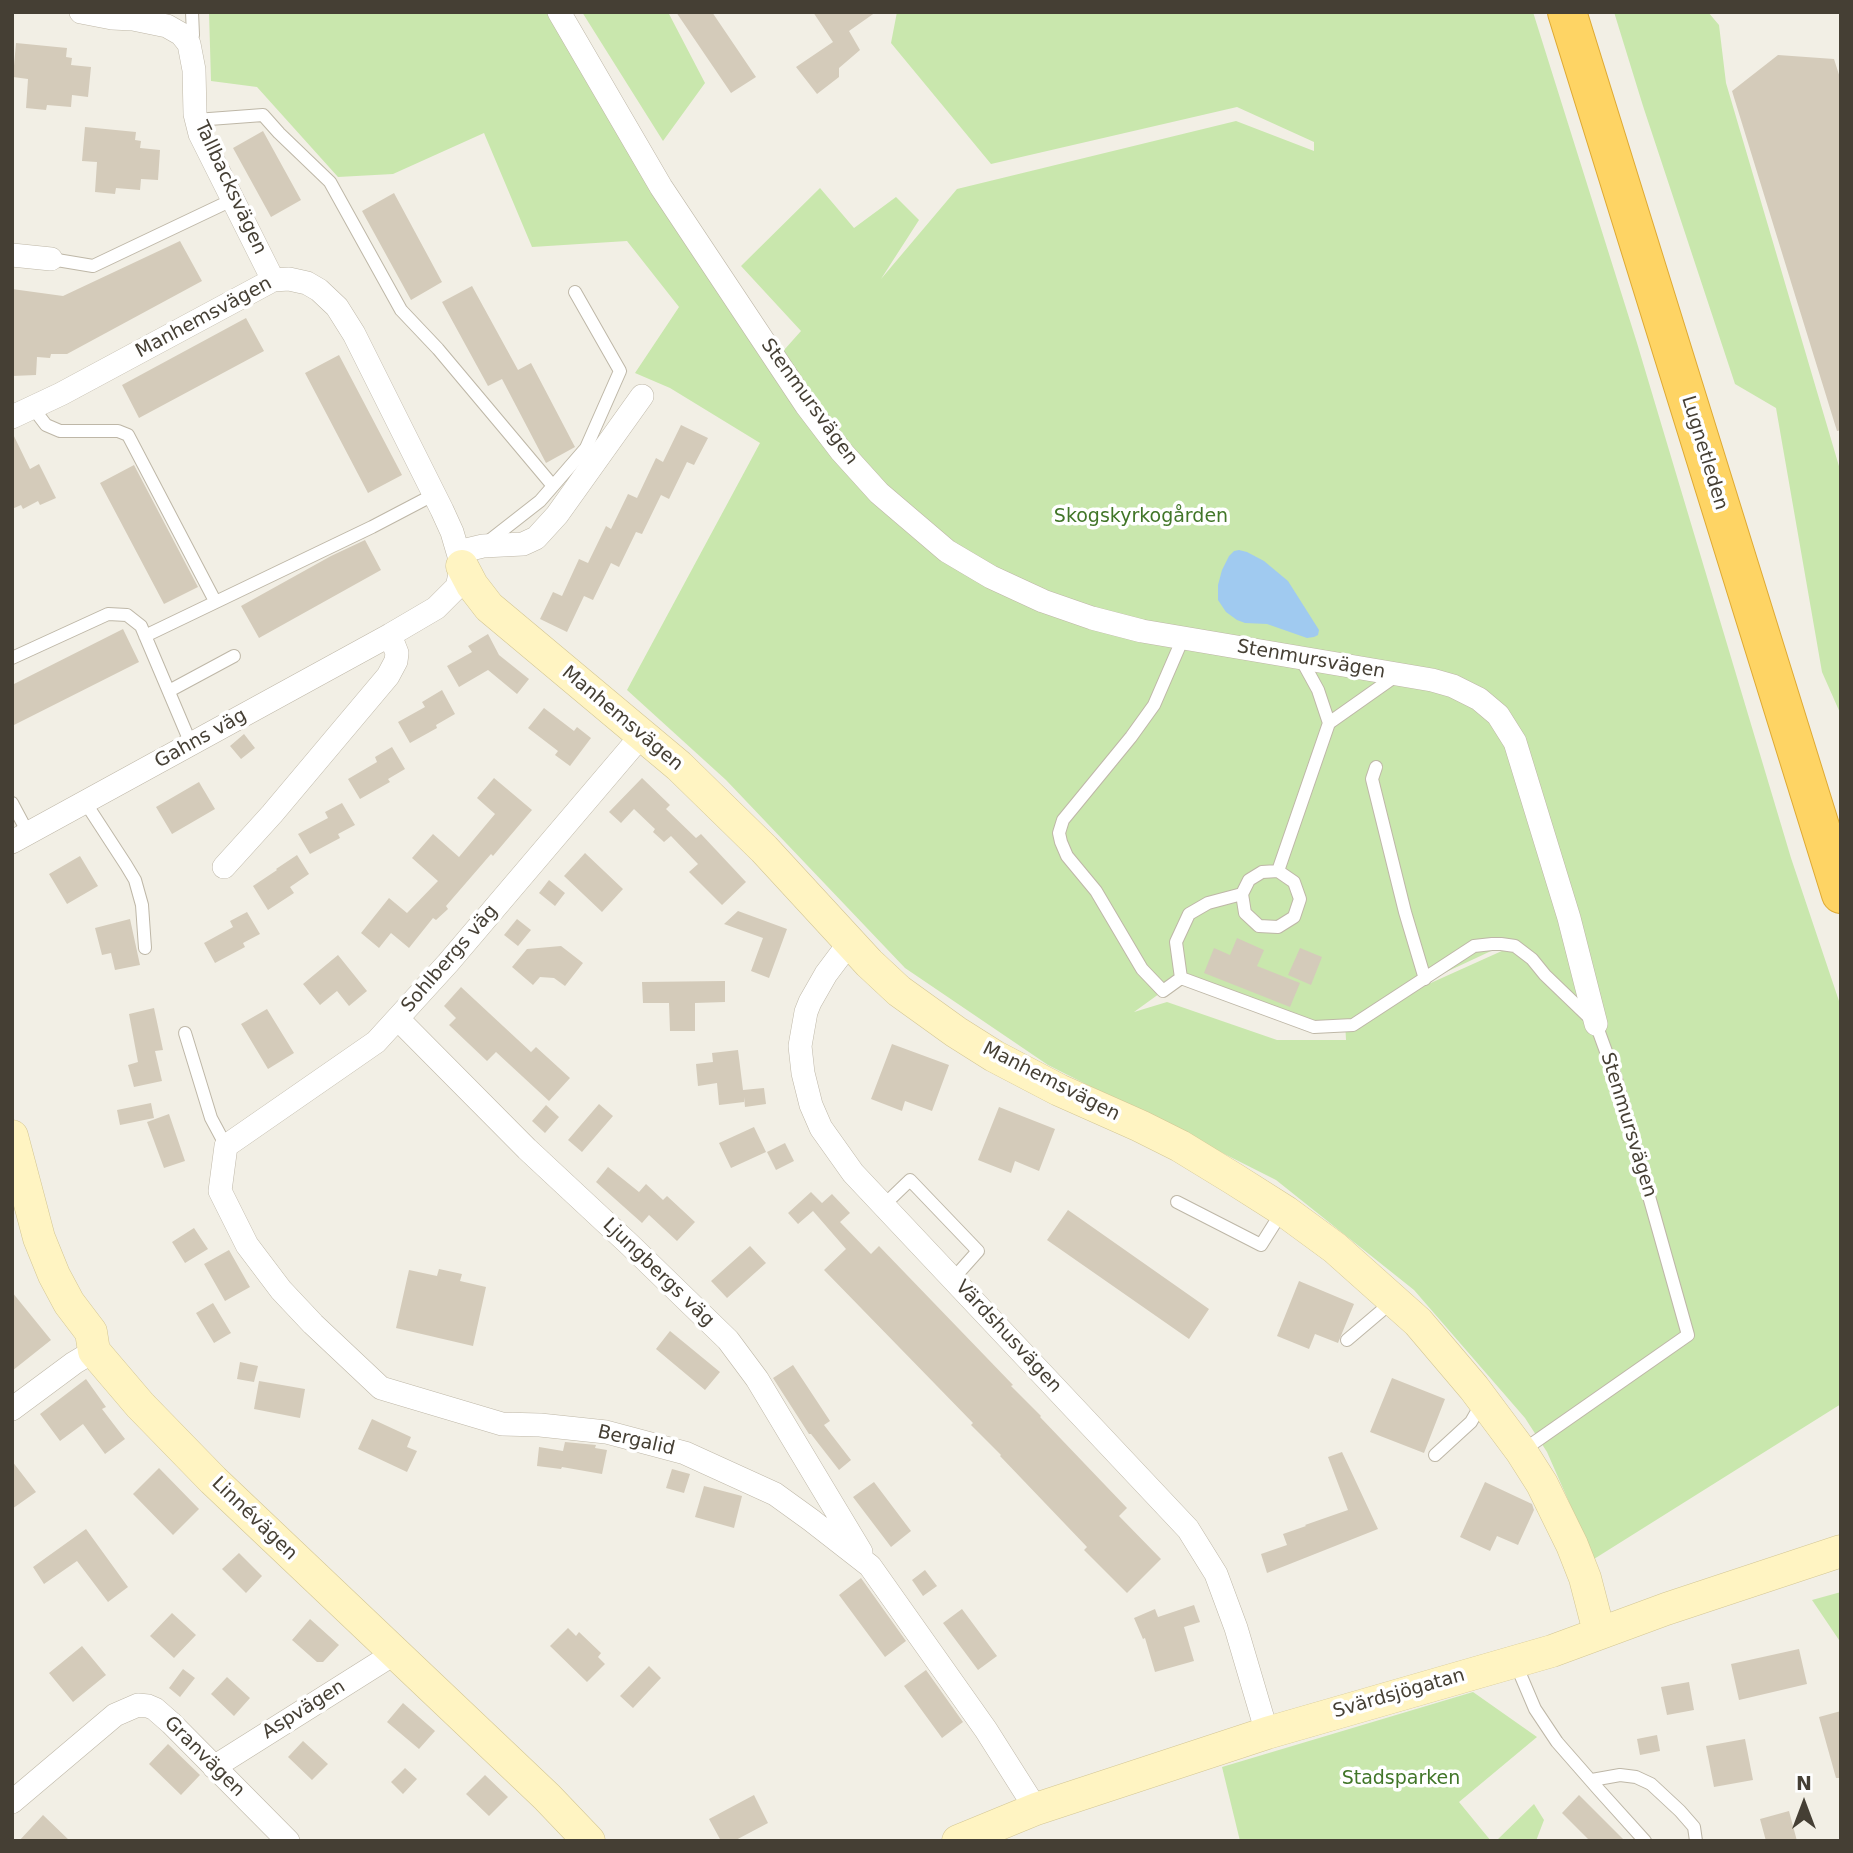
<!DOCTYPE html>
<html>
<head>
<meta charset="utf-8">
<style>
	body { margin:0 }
	#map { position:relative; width:1853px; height:1853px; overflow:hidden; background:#f2efe5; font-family:"DejaVu Sans",sans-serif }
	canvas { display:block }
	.frame { position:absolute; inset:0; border:14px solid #453f34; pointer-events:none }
	.north { position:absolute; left:1769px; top:1769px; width:70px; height:70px; -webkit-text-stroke:5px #fff; paint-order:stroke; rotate:0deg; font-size:19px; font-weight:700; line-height:28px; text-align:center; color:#453f34 }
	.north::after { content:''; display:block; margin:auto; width:24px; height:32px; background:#453f34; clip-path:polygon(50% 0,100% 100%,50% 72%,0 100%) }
</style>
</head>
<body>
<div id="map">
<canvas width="1853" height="1853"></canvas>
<div class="frame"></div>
<div class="north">N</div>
</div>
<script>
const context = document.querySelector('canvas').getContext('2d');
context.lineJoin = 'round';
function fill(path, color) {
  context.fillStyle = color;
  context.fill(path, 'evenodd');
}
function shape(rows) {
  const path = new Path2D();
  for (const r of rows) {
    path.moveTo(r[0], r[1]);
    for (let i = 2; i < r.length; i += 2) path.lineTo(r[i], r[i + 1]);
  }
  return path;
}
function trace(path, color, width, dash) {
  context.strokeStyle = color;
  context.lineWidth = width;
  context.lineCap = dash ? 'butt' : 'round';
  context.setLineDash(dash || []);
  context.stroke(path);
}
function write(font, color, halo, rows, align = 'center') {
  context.font = font + ' "DejaVu Sans",sans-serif';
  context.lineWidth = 7;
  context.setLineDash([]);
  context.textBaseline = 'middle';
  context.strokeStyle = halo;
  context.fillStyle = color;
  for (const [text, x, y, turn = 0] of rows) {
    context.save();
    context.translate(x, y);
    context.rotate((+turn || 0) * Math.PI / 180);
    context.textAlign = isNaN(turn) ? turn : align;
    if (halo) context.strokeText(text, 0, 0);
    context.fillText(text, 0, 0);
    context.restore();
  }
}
fill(shape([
	[209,12,549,12,768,368,801,331,741,266,820,188,854,228,896,197,919,220,881,279,957,189,1236,121,1314,151,1314,142,1237,107,991,164,891,43,897,12,1533,12,1637,343,1791,858,1841,1007,1841,1404,1594,1559,1547,1452,1525,1418,1414,1290,1276,1180,1048,1065,905,968,726,780,627,690,760,443,670,388,635,373,679,307,627,241,532,247,484,133,393,174,338,177,257,87,211,81],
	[1506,944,1504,950,1413,991,1412,988],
	[1181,978,1314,1027,1345,1021,1346,1040,1277,1040,1167,1002,1134,1012],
	[582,12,668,12,705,83,663,141],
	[1614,12,1708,12,1719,25,1726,83,1841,473,1841,715,1822,672,1776,408,1735,384,1643,106],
	[1841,1592,1841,1639,1839,1640,1812,1600],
	[1473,1692,1537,1737,1459,1802,1491,1841,1240,1841,1222,1767],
	[1534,1804,1544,1820,1536,1841,1496,1841]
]), '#c9e7ad');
fill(shape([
	[1239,550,1247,552,1264,561,1288,581,1319,630,1318,635,1314,637,1307,638,1267,624,1245,623,1237,620,1226,612,1218,600,1218,585,1222,570,1229,556,1234,551]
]), '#a0caf0');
fill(shape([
	[676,12,712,12,756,77,731,93],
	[813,12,876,12,849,31,860,50,839,68,839,77,817,94,796,67,833,42],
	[16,43,67,48,66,57,72,58,71,65,91,67,88,97,72,95,71,107,47,105,46,110,26,108,28,79,13,77],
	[1778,55,1834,59,1841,81,1841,430,1837,431,1732,91],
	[85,127,136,132,135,140,141,141,140,148,160,150,158,180,141,179,140,190,116,188,115,194,95,192,97,162,82,161],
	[263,131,301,200,271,217,233,148],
	[394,193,442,282,411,300,362,211],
	[180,241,202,281,67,354,51,354,50,358,37,357,36,375,12,376,12,289,63,296],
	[472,286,518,370,531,363,575,447,546,463,502,379,488,386,442,302],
	[246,318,264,351,139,418,122,385],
	[339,355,402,475,368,493,305,373],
	[681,425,708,438,694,465,687,462,669,499,661,495,642,534,636,532,619,567,611,563,593,600,584,596,567,632,540,619,553,592,562,596,579,559,588,563,606,526,611,529,628,494,637,498,656,458,663,462],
	[12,432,30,469,39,464,56,498,40,505,38,501,23,509,21,505,12,509],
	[134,465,198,587,164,604,100,483],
	[365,540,381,570,259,638,241,606,331,556],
	[123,629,139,662,12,726,12,685],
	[488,634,499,655,529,679,517,694,488,670,459,687,447,666,472,652,468,646],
	[442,690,455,714,436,725,437,728,410,743,398,722,425,707,422,702],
	[544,708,574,731,577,727,591,738,570,766,555,755,558,751,528,728],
	[244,734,255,748,241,759,230,746],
	[392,747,405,769,388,779,390,782,360,799,348,779,377,762,375,757],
	[494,778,532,810,493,856,491,854,446,906,448,909,436,920,433,918,409,948,391,933,379,948,361,933,389,898,407,913,438,881,412,858,433,834,459,857,495,814,477,798],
	[642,778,670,805,666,809,696,838,701,834,746,882,722,905,689,872,698,864,671,836,664,842,653,832,655,829,634,809,621,823,609,812],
	[199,782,215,809,172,834,156,807],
	[342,803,355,825,338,834,340,838,310,854,298,834,328,818,325,812],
	[585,853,623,889,602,912,564,876],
	[297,855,309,874,290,887,294,893,268,910,253,886,277,870,276,869],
	[80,856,98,886,67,904,49,874],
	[549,880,565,893,555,906,539,893],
	[738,911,787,929,769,978,751,971,763,938,724,924],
	[247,912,260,934,243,943,245,947,215,963,204,943,233,927,230,921],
	[130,919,140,965,115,970,111,953,102,955,95,928],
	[517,919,531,930,518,946,504,935],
	[1237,938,1264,950,1257,966,1300,983,1290,1007,1204,973,1214,948,1230,955],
	[561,946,583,963,565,986,554,978,540,977,533,985,512,967,527,949],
	[1300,948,1322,957,1311,985,1288,975],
	[338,955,367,991,349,1006,337,991,320,1005,303,984],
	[725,981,725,1002,695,1003,695,1031,670,1031,669,1003,643,1003,642,982],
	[461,987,531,1052,536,1047,570,1078,549,1101,496,1052,487,1061,449,1025,456,1018,444,1006],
	[154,1008,163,1050,155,1051,162,1081,134,1087,128,1065,138,1062,129,1014],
	[267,1009,294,1053,268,1069,241,1024],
	[892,1044,949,1065,932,1111,905,1101,902,1111,871,1099],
	[738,1050,743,1090,764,1088,766,1104,745,1107,744,1097,744,1102,719,1105,717,1083,698,1086,696,1064,713,1062,712,1053],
	[151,1103,154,1118,120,1125,117,1110],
	[599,1104,613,1116,582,1152,568,1140],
	[546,1105,559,1117,545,1133,532,1121],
	[999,1107,1055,1129,1039,1171,1015,1161,1011,1173,978,1160],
	[169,1114,185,1161,164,1168,147,1122],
	[754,1127,766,1152,731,1168,719,1143],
	[785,1143,794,1161,776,1170,767,1152],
	[608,1167,639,1192,646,1184,663,1200,667,1196,695,1222,677,1241,649,1215,642,1223,596,1182],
	[811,1192,822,1203,832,1194,850,1213,840,1222,871,1254,879,1246,1013,1385,1011,1386,1041,1416,1040,1417,1127,1508,1119,1516,1161,1559,1127,1593,1084,1550,1087,1547,1000,1456,1001,1455,971,1425,973,1423,824,1270,846,1249,813,1211,798,1224,788,1213],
	[1068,1210,1209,1309,1189,1339,1047,1240],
	[194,1228,208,1249,185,1263,172,1242],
	[750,1246,766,1263,727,1298,711,1281],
	[229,1250,250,1287,225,1301,204,1264],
	[439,1269,462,1274,460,1281,486,1287,473,1346,396,1328,409,1270,437,1276],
	[1299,1281,1354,1304,1338,1343,1315,1334,1309,1349,1277,1336],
	[12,1292,51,1340,12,1371],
	[213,1303,231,1333,214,1343,196,1313],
	[670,1331,720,1372,705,1390,656,1349],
	[240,1362,258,1366,254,1382,237,1379],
	[793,1365,830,1421,824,1425,851,1460,839,1470,811,1434,809,1434,773,1378],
	[1392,1378,1445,1399,1424,1453,1370,1432],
	[86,1379,106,1407,102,1409,125,1439,105,1454,83,1424,60,1441,40,1414],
	[259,1381,305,1389,300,1418,254,1409],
	[372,1419,411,1437,407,1447,417,1451,407,1472,358,1449],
	[565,1442,596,1445,595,1448,607,1450,602,1474,562,1467,561,1469,537,1466,539,1447,563,1451],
	[1342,1452,1378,1529,1267,1573,1261,1554,1287,1545,1283,1534,1306,1526,1305,1525,1348,1510,1328,1457],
	[12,1461,36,1492,12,1509],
	[159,1468,199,1509,173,1535,133,1494],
	[672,1469,690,1474,684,1493,666,1488],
	[874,1482,911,1531,891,1547,853,1497],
	[1485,1482,1532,1504,1534,1510,1518,1545,1497,1536,1490,1551,1460,1537],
	[704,1486,742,1496,734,1528,695,1517],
	[86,1529,128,1587,108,1602,77,1561,44,1584,33,1567],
	[239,1553,262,1576,246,1593,222,1569],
	[925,1570,937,1586,923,1596,912,1580],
	[861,1578,906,1641,885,1657,839,1595],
	[1194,1605,1200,1622,1184,1627,1194,1661,1155,1672,1145,1638,1143,1639,1134,1618,1155,1609,1158,1617],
	[962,1609,997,1656,978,1670,943,1623],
	[172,1613,196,1635,174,1658,150,1636],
	[310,1619,339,1645,323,1662,317,1662,292,1640],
	[568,1628,576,1636,579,1632,601,1653,598,1657,605,1664,587,1682,550,1646],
	[82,1646,106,1675,73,1702,49,1673],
	[1799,1649,1807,1684,1739,1700,1731,1664],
	[649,1666,661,1678,633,1708,620,1696],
	[183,1669,195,1678,180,1697,169,1688],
	[926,1670,963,1722,942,1738,904,1686],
	[227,1677,250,1698,234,1716,211,1694],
	[1689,1682,1694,1710,1667,1715,1661,1687],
	[403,1703,435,1731,419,1749,387,1722],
	[1841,1711,1841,1778,1836,1778,1819,1717],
	[1657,1735,1660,1751,1640,1755,1637,1739],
	[1745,1739,1753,1780,1714,1787,1706,1746],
	[303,1741,328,1764,312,1780,288,1757],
	[168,1744,200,1775,181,1795,149,1764],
	[405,1768,417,1779,403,1794,391,1782],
	[485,1775,508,1797,489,1816,466,1794],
	[754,1795,768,1823,734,1841,721,1841,709,1819],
	[1579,1795,1625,1841,1590,1841,1562,1813],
	[1789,1811,1797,1841,1766,1841,1760,1819],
	[43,1815,70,1841,19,1841]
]), '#d4cbba');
const lane = shape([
	[189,44,193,35,192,12],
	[196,120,263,115,279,133,330,182,401,310,438,349,553,486],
	[51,259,93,266,232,200],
	[33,408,46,425,60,431,118,431,128,435,215,601],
	[485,544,540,501,586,448,620,371,575,292],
	[145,636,372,527,435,494],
	[12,658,108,614,127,615,141,626,191,744],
	[169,691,234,656],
	[1329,723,1397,675],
	[1376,767,1372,779,1405,912,1425,979],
	[85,802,126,865,135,880,142,905,145,948],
	[12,803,28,833],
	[1278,871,1329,723,1318,690,1301,659],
	[1242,894,1245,913,1259,926,1278,927,1294,917,1300,899,1294,882,1278,871,1262,872,1249,880,1242,894,1208,903,1189,914,1176,942,1181,978,1314,1027,1353,1025,1474,946,1492,944,1501,944,1515,946,1532,959,1545,975,1596,1024,1616,1079,1688,1335,1522,1451],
	[1181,978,1163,991,1142,969,1096,891,1067,856,1061,842,1059,833,1063,820,1131,737,1154,705,1183,638],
	[185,1033,211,1118,226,1146],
	[1177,1202,1261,1245,1283,1210],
	[884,1205,910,1180,978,1251,953,1279],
	[1347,1340,1393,1301],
	[1435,1455,1471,1422,1483,1401],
	[1515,1662,1535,1709,1557,1742,1599,1790,1645,1841],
	[1592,1780,1620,1775,1636,1777,1651,1784,1680,1811,1694,1827,1696,1841]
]);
const street = shape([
	[81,12,112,18,133,19,167,26,181,34,189,44,194,70,195,114,200,134,273,280],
	[559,12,661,187,806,405,841,451,879,493,947,551,991,577,1043,601,1092,618,1142,631,1432,680,1453,686,1479,699,1498,715,1515,742,1569,918,1596,1024],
	[12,255,51,259],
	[12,417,61,394,273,280,289,279,307,283,319,290,337,307,354,334,442,510,452,532,462,566,457,587,436,608,390,635,12,842],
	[458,552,483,546,523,544,536,538,557,515,642,396],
	[641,736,448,963,376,1042,226,1146,220,1191,247,1245,281,1290,313,1324,381,1388,502,1424,540,1425,606,1432,685,1453,775,1494,811,1520,870,1566,986,1730,1036,1809],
	[224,867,272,814,388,676,396,661,397,653,390,635],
	[850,942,826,974,810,1002,806,1012,800,1046,803,1073,811,1105,821,1128,853,1173,1188,1529,1216,1574,1236,1628,1267,1733],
	[398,1019,527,1149,630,1245,728,1340,757,1379,861,1552],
	[12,1409,74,1363,94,1351],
	[214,1767,395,1653],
	[12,1802,115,1715,138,1705,148,1706,155,1709,171,1723,288,1841]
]);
const secondary = shape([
	[462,566,472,585,489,607,679,766,764,849,869,963,899,991,956,1032,994,1056,1059,1090,1140,1126,1180,1146,1234,1179,1286,1212,1335,1248,1418,1322,1474,1388,1521,1451,1542,1484,1572,1545,1585,1578,1599,1632],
	[12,1136,39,1238,54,1275,69,1303,91,1332,94,1351,140,1405,213,1480,547,1797,589,1841],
	[958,1841,1036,1809,1267,1733,1552,1651,1666,1609,1841,1551]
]);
const highway = shape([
	[1567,12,1841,894]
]);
trace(lane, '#beb7a7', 14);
trace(street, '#beb7a7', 24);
trace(secondary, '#d3c694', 33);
trace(highway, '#dea933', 40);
trace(lane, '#fff', 12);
trace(street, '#fff', 23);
trace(secondary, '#fff4c2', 32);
trace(highway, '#fed464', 38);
write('19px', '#453f34', '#fff', [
	["Tallbacksvägen",230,188,65],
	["Manhemsvägen",204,318,-28],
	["Stenmursvägen",809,402,54],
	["Lugnetleden",1704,453,73],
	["Stenmursvägen",1311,660,10],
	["Manhemsvägen",622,719,40],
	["Gahns väg",201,739,-29],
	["Sohlbergs väg",450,959,-49],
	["Manhemsvägen",1051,1082,27],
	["Stenmursvägen",1628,1125,73],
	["Ljungbergs väg",658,1273,44],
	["Värdshusvägen",1008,1337,47],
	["Bergalid",636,1441,13],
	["Linnévägen",254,1519,44],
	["Svärdsjögatan",1399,1694,-16],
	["Aspvägen",304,1710,-32],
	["Granvägen",204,1757,45]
]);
write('19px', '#417628', '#fff', [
	["Skogskyrkogården",1141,517],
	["Stadsparken",1401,1779]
]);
</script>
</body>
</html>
